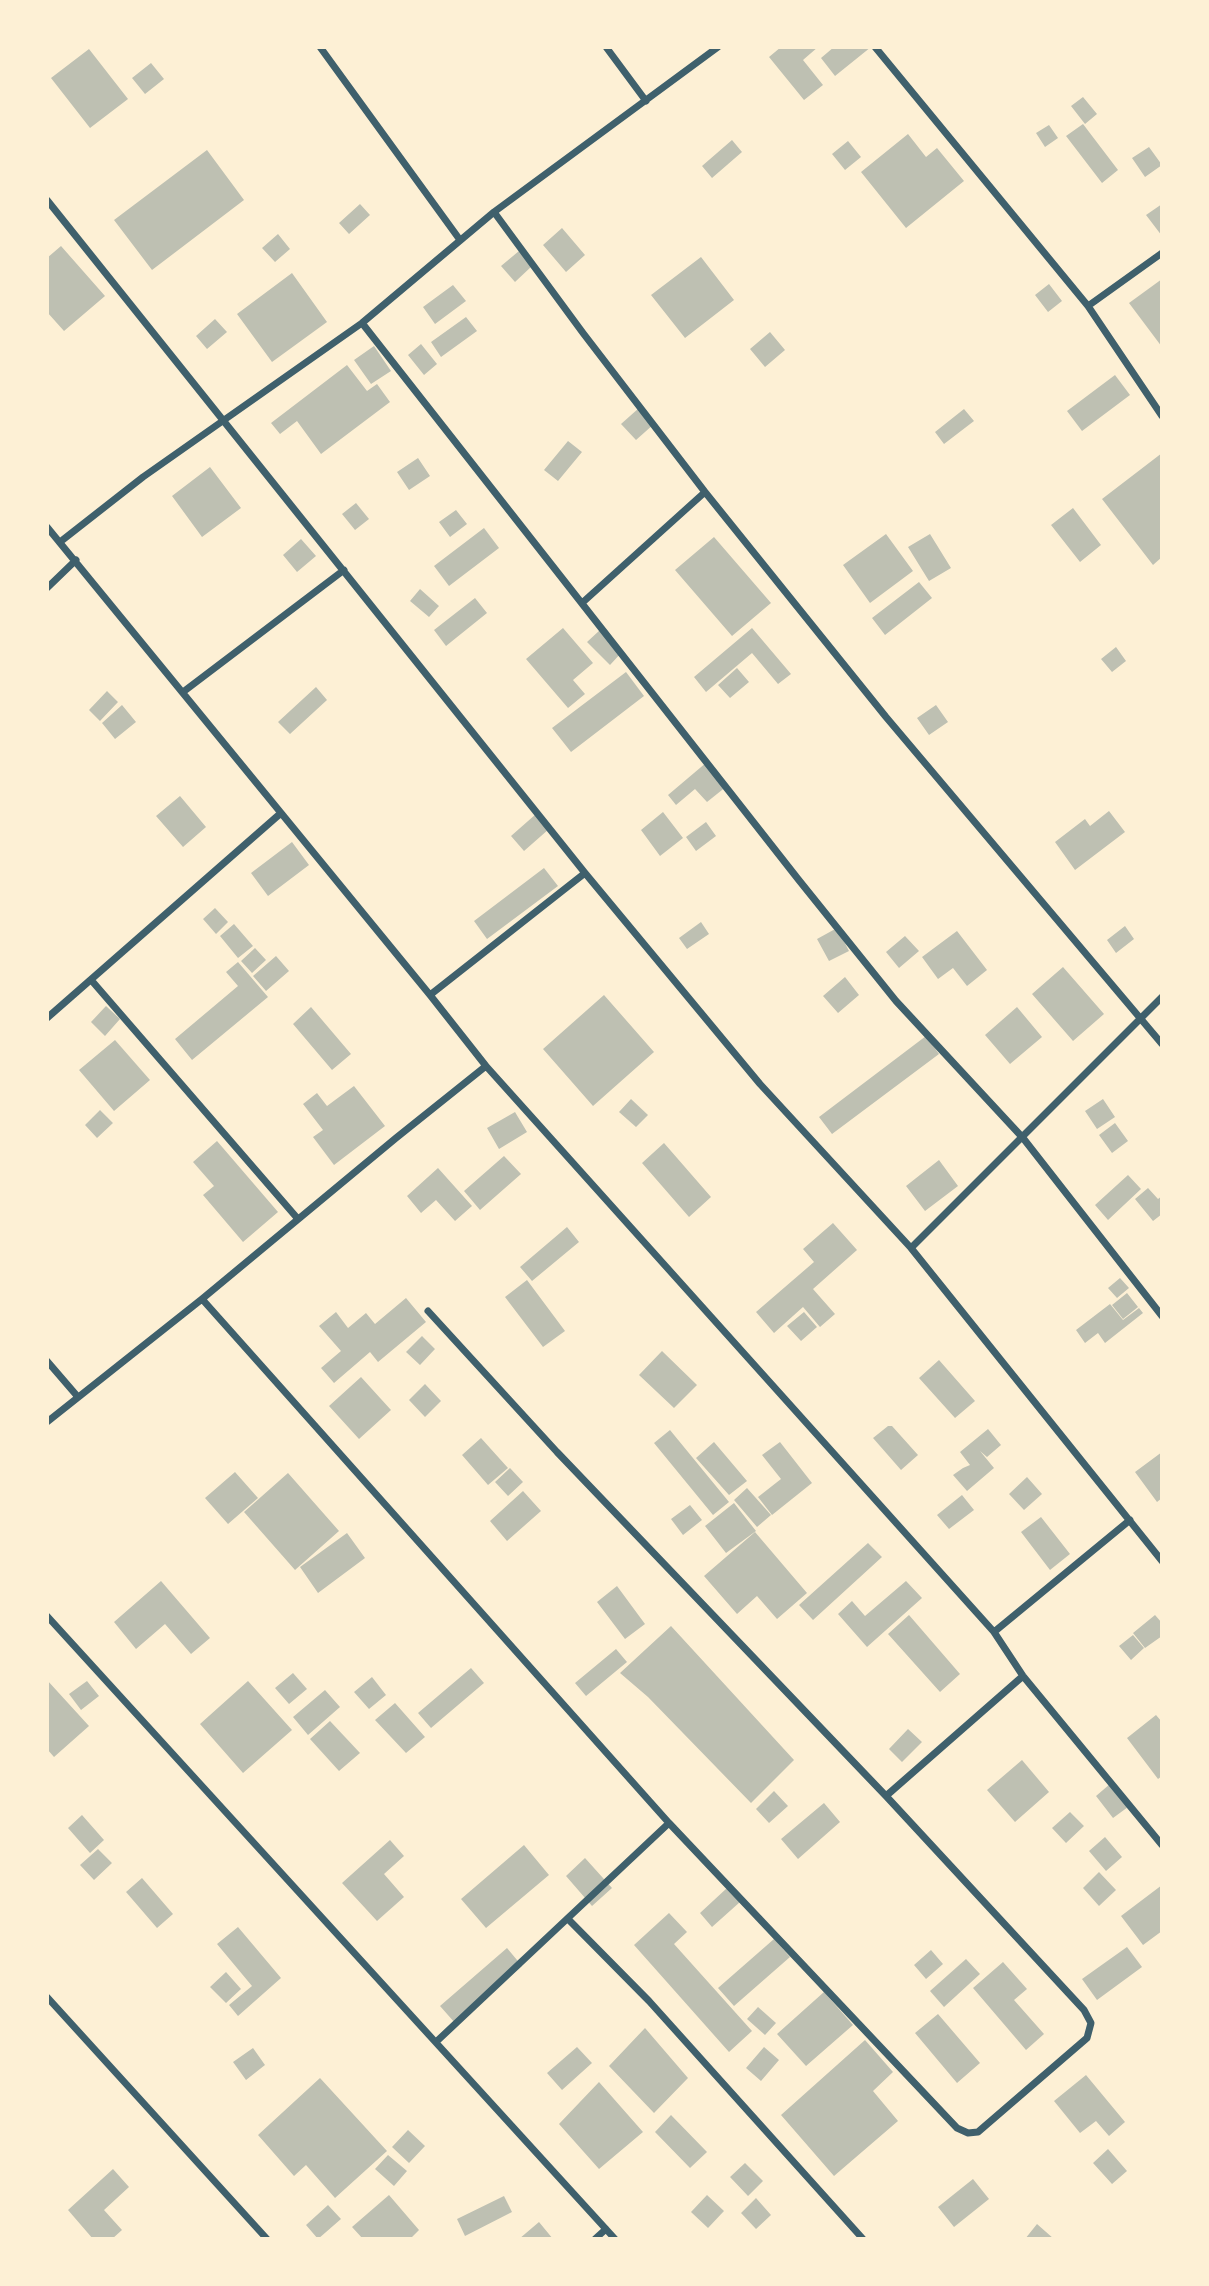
<!DOCTYPE html>
<html>
<head>
<meta charset="utf-8">
<style>
	body { margin:0 }
	#map { position:relative; width:1209px; height:2286px; overflow:hidden; background:#fdf0d5; font-family:"Nunito Sans",sans-serif }
	canvas { display:block }
	.frame { position:absolute; inset:0; border:49px solid #fdf0d5; pointer-events:none }
</style>
</head>
<body>
<div id="map">
<canvas width="1209" height="2286"></canvas>
<div class="frame"></div>
</div>
<script>
const context = document.querySelector('canvas').getContext('2d');
context.lineJoin = 'round';
function fill(path, color) {
  context.fillStyle = color;
  context.fill(path, 'evenodd');
}
function shape(rows) {
  const path = new Path2D();
  for (const r of rows) {
    path.moveTo(r[0], r[1]);
    for (let i = 2; i < r.length; i += 2) path.lineTo(r[i], r[i + 1]);
  }
  return path;
}
function trace(path, color, width, dash) {
  context.strokeStyle = color;
  context.lineWidth = width;
  context.lineCap = dash ? 'butt' : 'round';
  context.setLineDash(dash || []);
  context.stroke(path);
}
fill(shape([
	[781,47,818,47,803,60,823,85,804,100,769,57],
	[834,47,871,47,835,76,821,58],
	[89,49,128,99,90,128,51,78],
	[151,63,164,79,145,94,132,78],
	[1083,97,1097,114,1085,124,1071,106],
	[1083,124,1118,170,1102,183,1066,136],
	[1049,125,1058,138,1045,147,1036,133],
	[908,134,926,157,937,148,964,181,906,228,861,172],
	[732,140,742,152,712,178,702,166],
	[848,141,861,157,845,170,832,154],
	[1149,147,1162,165,1145,177,1132,158],
	[207,150,244,200,152,270,114,220],
	[360,204,370,215,349,234,339,223],
	[1162,204,1162,236,1146,215],
	[562,228,585,255,566,272,543,245],
	[278,234,290,249,275,262,262,248],
	[61,246,105,296,64,331,47,312,47,258],
	[519,251,532,266,515,282,501,266],
	[701,257,734,300,685,338,651,295],
	[292,273,327,322,272,362,237,314],
	[1162,279,1162,347,1129,303],
	[1049,284,1062,301,1048,312,1035,295],
	[453,285,466,301,435,324,423,307],
	[466,317,477,331,441,357,431,342],
	[215,319,227,332,207,349,196,336],
	[770,332,785,350,765,367,750,349],
	[421,344,437,364,424,375,408,355],
	[374,346,391,371,371,384,354,360],
	[347,365,367,391,377,384,390,402,321,454,297,421,280,434,271,423],
	[1115,375,1130,395,1082,431,1067,411],
	[639,408,654,424,636,440,621,424],
	[964,409,974,421,944,444,935,432],
	[568,441,582,452,558,481,544,470],
	[1162,453,1162,557,1153,565,1102,499],
	[418,458,430,476,409,490,397,472],
	[210,467,241,508,202,537,172,496],
	[356,503,369,519,355,530,342,514],
	[1073,508,1101,545,1080,562,1051,525],
	[456,510,467,524,450,537,439,522],
	[484,528,499,548,449,586,434,566],
	[886,534,913,571,870,603,843,565],
	[930,534,951,568,929,581,908,547],
	[714,537,771,603,732,636,675,570],
	[301,539,316,556,297,572,283,555],
	[919,582,932,598,885,635,872,618],
	[420,589,439,606,429,617,410,601],
	[475,598,487,613,446,646,434,630],
	[563,628,593,663,573,680,585,694,568,708,526,659],
	[752,628,791,674,778,684,752,653,706,692,694,677],
	[600,630,622,652,610,665,587,642],
	[1116,647,1126,661,1112,672,1101,659],
	[737,668,749,682,730,698,718,685],
	[626,672,644,696,571,752,552,728],
	[316,687,327,700,290,734,278,722],
	[107,691,118,702,100,721,89,710],
	[122,705,136,722,115,739,102,723],
	[936,705,948,722,929,735,917,718],
	[707,762,727,786,707,802,695,789,676,805,668,795],
	[180,796,206,827,183,847,156,816],
	[1109,811,1125,832,1075,870,1055,842,1085,819,1090,826],
	[663,812,683,838,660,856,641,830],
	[536,814,549,829,524,851,511,836],
	[706,822,716,836,696,851,686,837],
	[292,842,309,865,268,896,251,873],
	[544,868,558,886,487,939,474,921],
	[215,908,228,922,216,934,203,919],
	[701,922,709,934,687,949,679,938],
	[234,924,253,946,238,958,220,936],
	[1125,926,1134,939,1116,953,1107,940],
	[837,928,849,951,829,961,817,939],
	[957,931,987,970,967,986,953,968,938,979,922,957],
	[905,936,919,951,899,968,886,952],
	[255,948,266,960,252,973,241,961],
	[276,956,289,971,266,991,253,976],
	[238,962,268,997,192,1060,175,1039,238,986,226,972],
	[1063,967,1104,1014,1073,1041,1032,994],
	[845,977,859,995,838,1013,823,996],
	[604,995,654,1052,593,1106,543,1049],
	[106,1006,120,1019,105,1036,91,1022],
	[311,1007,351,1054,332,1070,293,1024],
	[1017,1007,1042,1037,1010,1064,985,1035],
	[926,1036,939,1054,832,1134,819,1117],
	[115,1040,150,1080,114,1111,79,1070],
	[354,1086,385,1126,334,1165,313,1137,323,1130,303,1104,317,1093,327,1106],
	[631,1099,648,1115,636,1127,619,1112],
	[1103,1099,1115,1117,1097,1129,1085,1111],
	[100,1110,113,1123,97,1138,85,1125],
	[515,1112,527,1132,499,1149,487,1128],
	[1115,1123,1128,1141,1112,1153,1099,1135],
	[217,1141,278,1212,243,1242,203,1195,214,1186,193,1162],
	[664,1143,711,1197,689,1217,642,1163],
	[504,1156,521,1174,480,1210,464,1191],
	[939,1160,958,1186,925,1211,906,1186],
	[438,1168,472,1206,455,1221,436,1200,421,1213,407,1196],
	[1128,1175,1141,1189,1108,1220,1095,1205],
	[1148,1188,1158,1199,1162,1196,1162,1214,1153,1221,1135,1199],
	[833,1223,857,1250,813,1289,835,1314,820,1327,803,1307,774,1333,756,1312,814,1262,803,1249],
	[567,1227,579,1242,532,1281,520,1267],
	[1120,1278,1129,1288,1117,1298,1108,1288],
	[527,1280,565,1331,543,1347,505,1297],
	[1127,1293,1138,1307,1123,1319,1112,1305],
	[406,1298,426,1322,378,1362,370,1352,334,1383,321,1368,341,1351,319,1326,336,1312,348,1328,366,1313,375,1324],
	[1110,1304,1123,1320,1139,1308,1143,1313,1105,1343,1098,1333,1085,1343,1076,1330],
	[804,1312,817,1327,801,1341,787,1326],
	[422,1336,435,1349,420,1365,406,1352],
	[662,1351,697,1385,674,1408,639,1375],
	[939,1360,975,1401,955,1418,919,1378],
	[361,1377,391,1410,359,1439,329,1406],
	[425,1384,441,1401,425,1417,409,1400],
	[888,1426,892,1426,918,1455,901,1470,873,1438],
	[988,1429,1001,1445,987,1457,980,1451,994,1468,967,1491,953,1475,963,1468,970,1465,960,1452],
	[670,1430,729,1502,713,1515,654,1443],
	[481,1438,508,1468,488,1485,462,1455],
	[714,1442,747,1481,729,1495,696,1458],
	[780,1442,812,1483,772,1515,758,1497,781,1479,762,1455],
	[1162,1452,1162,1498,1157,1502,1135,1472],
	[510,1468,523,1482,508,1496,495,1482],
	[235,1472,258,1498,228,1524,205,1498],
	[288,1473,339,1531,295,1570,244,1512],
	[1027,1477,1042,1494,1024,1510,1009,1494],
	[747,1488,771,1515,757,1527,734,1500],
	[523,1491,541,1511,507,1541,490,1521],
	[962,1495,974,1510,949,1529,937,1515],
	[734,1503,756,1531,726,1553,705,1526],
	[690,1505,702,1520,683,1535,671,1519],
	[1041,1517,1070,1554,1050,1570,1021,1532],
	[755,1532,807,1593,777,1619,757,1596,737,1614,704,1576],
	[347,1533,365,1558,318,1593,300,1567],
	[868,1543,882,1557,813,1620,799,1605],
	[161,1581,210,1638,191,1654,165,1624,136,1649,114,1622],
	[906,1581,922,1598,867,1647,838,1614,852,1601,865,1616],
	[617,1586,645,1624,625,1639,597,1602],
	[909,1615,960,1674,940,1692,888,1634],
	[1155,1615,1162,1623,1162,1636,1145,1648,1133,1633],
	[671,1626,794,1760,751,1803,648,1697,620,1673],
	[1133,1635,1144,1648,1131,1660,1119,1646],
	[616,1649,627,1662,586,1696,575,1683],
	[471,1668,484,1683,431,1728,418,1713],
	[293,1673,307,1689,289,1704,275,1688],
	[372,1677,386,1695,369,1709,354,1692],
	[47,1680,89,1726,54,1757,47,1749],
	[87,1681,99,1696,81,1710,69,1694],
	[248,1681,292,1730,243,1773,200,1724],
	[325,1690,340,1707,308,1735,293,1717],
	[395,1703,425,1737,406,1753,375,1720],
	[1156,1715,1162,1722,1162,1776,1158,1779,1127,1738],
	[330,1721,360,1753,339,1771,310,1739],
	[908,1729,922,1742,902,1762,889,1749],
	[1022,1760,1049,1792,1015,1822,987,1790],
	[1110,1784,1128,1807,1113,1818,1096,1796],
	[774,1791,788,1806,769,1823,756,1809],
	[824,1803,840,1822,798,1859,781,1839],
	[1070,1812,1084,1826,1066,1843,1052,1828],
	[82,1815,104,1840,90,1853,68,1828],
	[1105,1837,1122,1857,1106,1871,1089,1851],
	[390,1840,404,1856,384,1874,404,1897,377,1921,342,1883],
	[524,1845,549,1875,486,1928,461,1899],
	[98,1849,112,1863,94,1880,80,1865],
	[585,1858,612,1888,592,1906,566,1876],
	[1099,1872,1116,1890,1099,1906,1083,1888],
	[142,1878,173,1914,157,1928,126,1892],
	[1162,1885,1162,1931,1143,1945,1121,1916],
	[727,1888,740,1902,712,1927,700,1913],
	[669,1913,687,1932,674,1944,752,2031,729,2052,634,1945],
	[238,1927,281,1978,238,2016,229,2005,252,1986,217,1944],
	[774,1939,790,1957,734,2006,718,1988],
	[1127,1947,1142,1967,1097,2000,1082,1979],
	[507,1948,522,1966,455,2023,440,2006],
	[931,1950,943,1964,926,1979,914,1965],
	[966,1959,980,1974,944,2007,930,1991],
	[1003,1962,1027,1989,1014,2000,1044,2034,1026,2050,973,1988],
	[226,1972,241,1989,226,2003,210,1987],
	[824,1992,853,2025,806,2066,777,2034],
	[758,2007,776,2023,765,2035,747,2019],
	[938,2014,980,2063,957,2083,915,2033],
	[645,2028,688,2078,654,2113,609,2066],
	[865,2040,893,2072,873,2091,898,2121,834,2176,781,2115],
	[577,2047,592,2063,562,2090,547,2073],
	[764,2047,779,2060,761,2081,746,2068],
	[253,2048,265,2065,246,2080,233,2062],
	[1086,2075,1125,2122,1109,2136,1096,2121,1080,2133,1054,2101],
	[320,2078,387,2151,335,2198,306,2165,294,2176,258,2135],
	[599,2082,643,2132,599,2169,559,2124],
	[671,2115,707,2152,690,2168,655,2132],
	[408,2130,425,2146,409,2163,392,2147],
	[1108,2149,1127,2171,1112,2184,1093,2163],
	[388,2155,407,2171,394,2186,375,2169],
	[745,2163,763,2181,748,2196,730,2177],
	[113,2169,129,2187,104,2210,122,2230,112,2239,93,2239,68,2210],
	[973,2179,989,2199,954,2227,938,2207],
	[389,2195,419,2230,410,2239,363,2239,352,2227],
	[707,2195,724,2211,708,2228,691,2212],
	[504,2196,512,2212,465,2236,457,2219],
	[756,2198,771,2215,756,2229,741,2213],
	[328,2205,341,2219,318,2239,306,2225],
	[539,2222,553,2239,519,2239],
	[1037,2224,1054,2239,1025,2239]
]), '#bec0b2');
trace(shape([
	[320,47,460,240],
	[606,47,646,101],
	[875,47,1088,306,1162,416],
	[47,200,585,873,760,1084,911,1248,1162,1561],
	[494,212,583,333,705,492,886,717,1162,1044],
	[1088,306,1162,253],
	[362,323,798,879,896,1001,1023,1138,1162,1316],
	[47,527,430,995,486,1066,994,1632,1023,1676,1162,1845],
	[60,542,143,477,362,323,494,212,718,47],
	[47,588,76,560],
	[582,603,705,492],
	[183,692,344,570],
	[92,981,298,1219],
	[430,995,585,873],
	[47,1018,281,813],
	[911,1248,1162,997],
	[202,1299,669,1823,957,2128,968,2133,978,2132,1087,2038,1091,2023,1084,2010,886,1796,557,1452,428,1311],
	[47,1361,78,1397],
	[47,1422,202,1299,396,1138,486,1066],
	[47,1616,615,2239],
	[994,1632,1130,1520],
	[886,1796,1023,1676],
	[568,1919,649,2001,863,2239],
	[47,1997,267,2239],
	[436,2042,669,1823],
	[595,2239,606,2229]
]), '#3f606c', 7);
</script>
</body>
</html>
